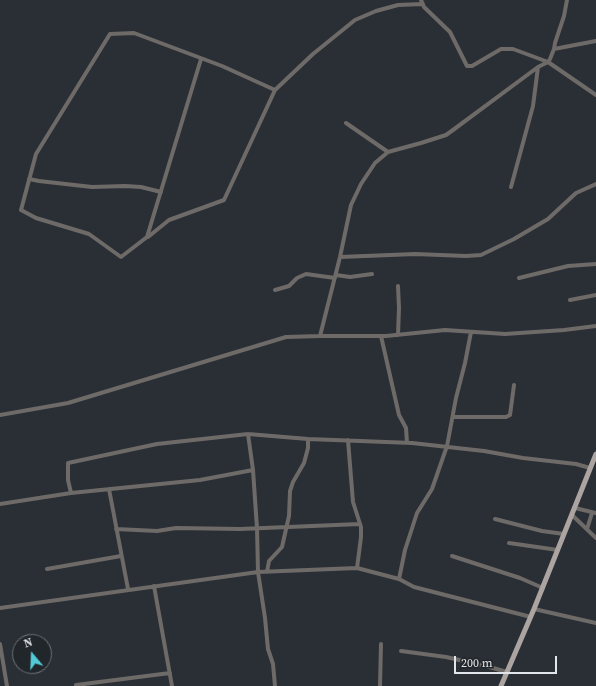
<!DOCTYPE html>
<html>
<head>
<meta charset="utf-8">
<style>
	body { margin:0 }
	#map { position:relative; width:596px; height:686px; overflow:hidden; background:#2a2f35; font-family:"Source Serif 4",serif }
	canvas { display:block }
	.north { position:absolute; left:12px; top:634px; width:40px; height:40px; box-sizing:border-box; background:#21262b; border:1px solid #6e7277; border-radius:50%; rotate:341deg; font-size:11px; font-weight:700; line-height:16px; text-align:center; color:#e1e4e8 }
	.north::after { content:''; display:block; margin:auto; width:14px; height:18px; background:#52cbd7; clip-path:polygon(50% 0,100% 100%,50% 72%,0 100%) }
	.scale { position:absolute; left:454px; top:656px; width:103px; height:18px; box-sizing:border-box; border:2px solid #e1e4e8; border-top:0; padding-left:5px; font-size:12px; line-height:14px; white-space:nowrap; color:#e1e4e8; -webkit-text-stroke:3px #21262b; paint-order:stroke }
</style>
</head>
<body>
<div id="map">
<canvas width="596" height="686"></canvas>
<div class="north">N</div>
<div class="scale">200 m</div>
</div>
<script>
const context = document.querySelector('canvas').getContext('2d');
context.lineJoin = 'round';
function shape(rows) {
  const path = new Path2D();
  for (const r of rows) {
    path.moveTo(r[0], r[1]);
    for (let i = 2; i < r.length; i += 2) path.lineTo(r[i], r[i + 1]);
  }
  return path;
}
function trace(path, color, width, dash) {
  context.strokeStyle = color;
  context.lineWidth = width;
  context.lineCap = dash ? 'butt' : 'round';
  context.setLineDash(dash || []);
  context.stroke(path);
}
trace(shape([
	[421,0,424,7,450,32,467,66,472,66,501,49,513,49,548,62,596,95],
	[554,49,555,43,564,16,567,0],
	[201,59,147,237,121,257,89,234,36,218,21,210,36,154,110,34,134,33,222,66,275,90,313,54,355,20,376,11,398,5,423,4],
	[346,123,388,152],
	[29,179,39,181,92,187,125,186,141,187,161,192],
	[511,187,533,106,538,67],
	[148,237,169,220,224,200,275,90],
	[340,257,415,254,466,256,481,255,514,239,548,219,576,193,596,184],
	[336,275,350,277,372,274],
	[519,278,568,266,596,264],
	[275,290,289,286,297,278,306,274,335,278],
	[570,300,596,295],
	[398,335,399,308,398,286],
	[320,336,340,257,351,205,361,184,375,163,388,152,421,143,446,135,453,130,538,67,548,62,550,59,554,49,596,41],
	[381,336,399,415,406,428,407,443],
	[0,415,68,403,286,337,320,336,386,336,445,330,505,334,564,330,596,326],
	[453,417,506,417,510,415,514,385],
	[248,434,253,470,257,528,258,572,265,618,268,649,273,664,275,686],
	[348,440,353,502,361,527,361,537,357,568],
	[109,489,128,589],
	[71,493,200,480,253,470],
	[0,504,71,493,68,480,68,463,157,444,248,434,308,439,412,443,484,451,523,458,576,464,590,468],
	[575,508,596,513],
	[572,515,596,538],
	[495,519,542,531,564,534],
	[116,529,157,531,176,528,240,529,360,524],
	[587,529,592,513],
	[509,543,558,550],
	[452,556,520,578,543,588],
	[47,569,121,556],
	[267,572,269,561,282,547,289,516,290,491,293,482,304,463,308,448,308,439],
	[399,579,405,550,417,513,432,489,447,446,456,398,465,363,471,332],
	[154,586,172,686],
	[0,608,258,572,357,568,399,579,414,587,531,617],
	[534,609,596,623],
	[0,644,7,686],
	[401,651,446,657,486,666,507,672],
	[76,685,170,673],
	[380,686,381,644]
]), '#6e6a68', 4);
trace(shape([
	[501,686,534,609,596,454]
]), '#aca4a1', 5);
</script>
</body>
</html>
